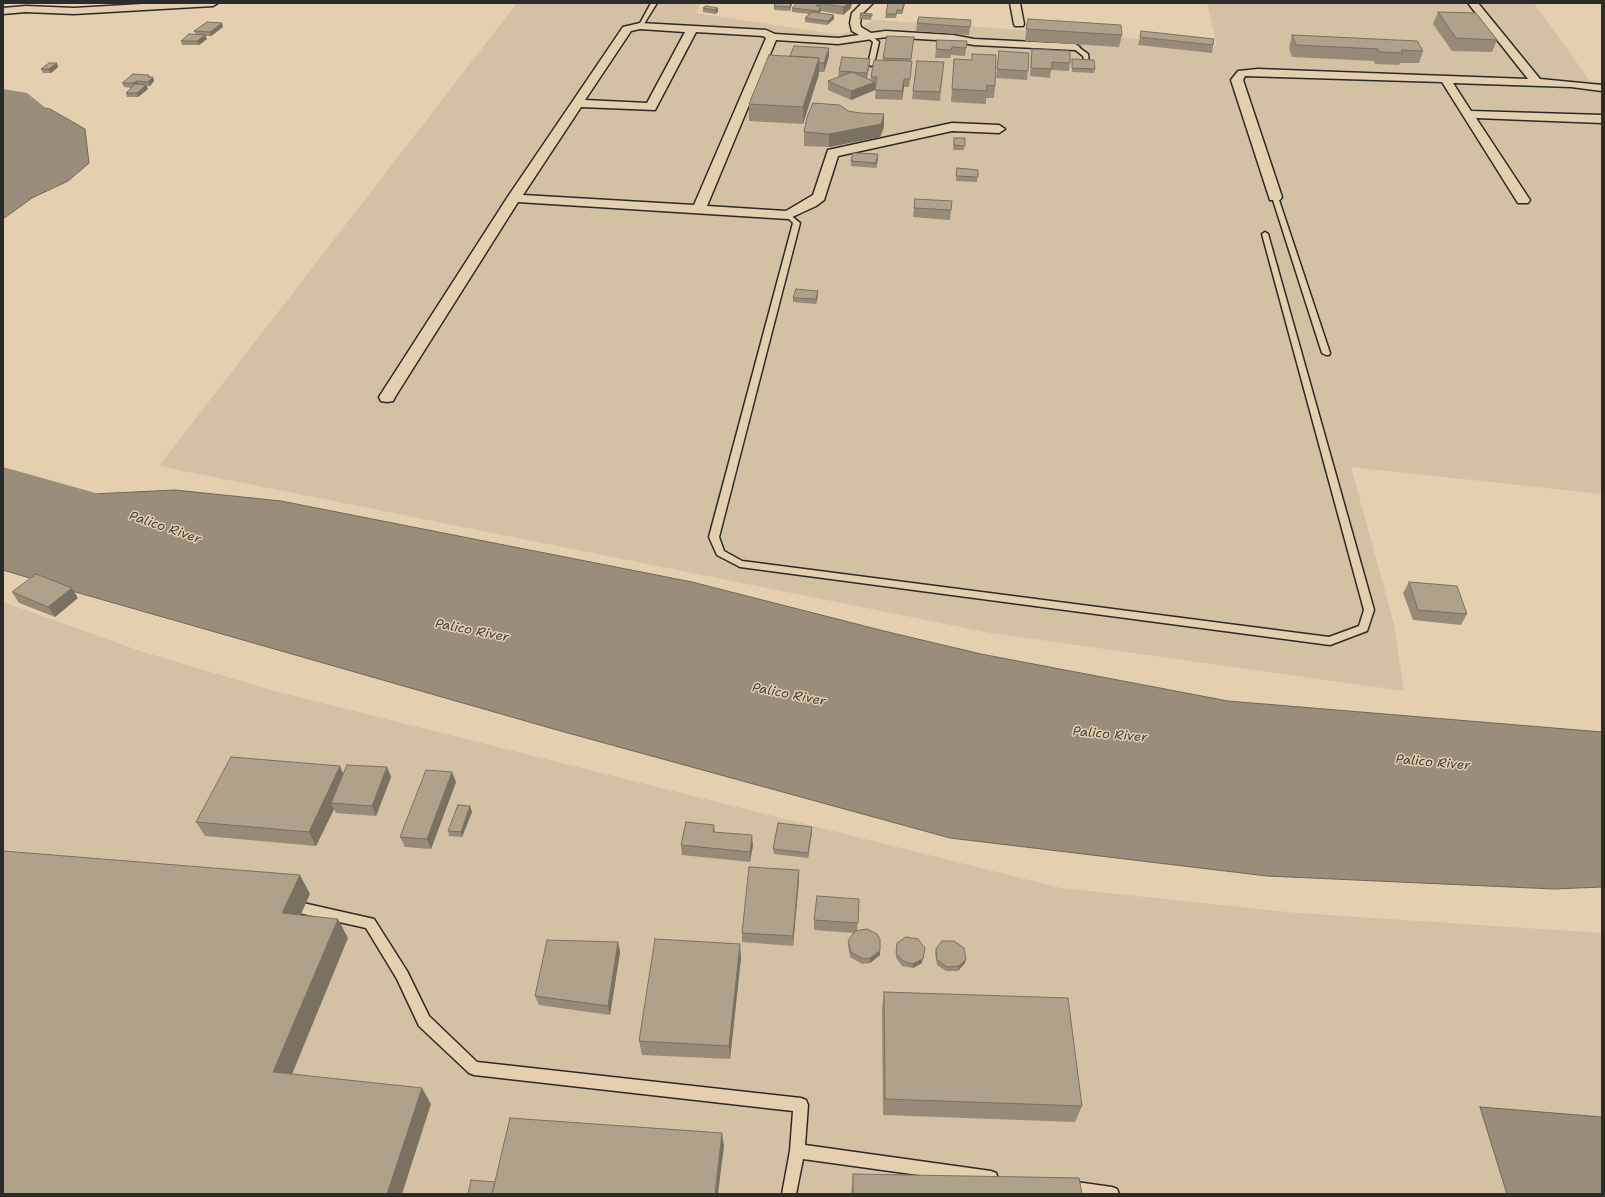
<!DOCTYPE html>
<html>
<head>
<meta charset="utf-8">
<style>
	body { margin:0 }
	#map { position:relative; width:1605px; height:1197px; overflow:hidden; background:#e4cfae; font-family:"Shantell Sans",sans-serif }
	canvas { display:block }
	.frame { position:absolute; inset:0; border:4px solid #2b2b2b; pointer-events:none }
</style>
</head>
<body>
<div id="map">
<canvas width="1605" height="1197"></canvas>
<div class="frame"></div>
</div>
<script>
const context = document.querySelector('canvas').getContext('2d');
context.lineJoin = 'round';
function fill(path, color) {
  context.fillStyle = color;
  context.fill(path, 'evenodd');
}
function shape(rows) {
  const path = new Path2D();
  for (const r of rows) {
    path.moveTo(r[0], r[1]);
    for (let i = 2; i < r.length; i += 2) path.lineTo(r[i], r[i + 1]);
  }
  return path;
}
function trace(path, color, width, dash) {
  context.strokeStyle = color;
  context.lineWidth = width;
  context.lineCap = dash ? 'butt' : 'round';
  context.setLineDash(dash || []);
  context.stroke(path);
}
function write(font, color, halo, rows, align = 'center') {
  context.font = font + ' "Shantell Sans",sans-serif';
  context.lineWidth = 3;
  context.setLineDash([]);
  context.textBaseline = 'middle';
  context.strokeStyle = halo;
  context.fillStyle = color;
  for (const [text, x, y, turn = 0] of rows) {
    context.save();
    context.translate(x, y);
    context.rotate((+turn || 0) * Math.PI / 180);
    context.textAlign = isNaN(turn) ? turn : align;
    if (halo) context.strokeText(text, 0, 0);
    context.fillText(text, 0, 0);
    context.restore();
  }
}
fill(shape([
	[517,3,701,3,695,13,841,35,874,20,1084,34,1217,46,1207,3,1534,3,1590,81,1602,82,1602,494,1351,467,1394,624,1404,691,991,633,159,466],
	[3,602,140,651,278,692,1061,888,1297,913,1602,933,1602,1194,3,1194]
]), '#d4c1a3');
const water = shape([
	[3,100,50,109,85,129,89,163,68,181,32,198,3,219,3,100],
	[3,490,30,497,175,490,281,501,692,582,888,632,981,654,1228,701,1602,732,1602,887,1554,889,1267,876,950,838,557,730,79,593,3,570,3,490],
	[1480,1107,1602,1117,1602,1194,1507,1194,1480,1107]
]);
fill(water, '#9a8e7a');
trace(water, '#6e665a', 1);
fill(shape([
	[3,89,27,93,62,121,66,127,13,180,3,182,3,159,37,127,11,105,3,105,3,89],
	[3,467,131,503,137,512,131,521,117,525,3,492,3,467]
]), '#9a8e7a');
const lane = shape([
	[651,3,657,3,642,27,638,27,651,3],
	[869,34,879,42,874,64,871,66,868,64,873,42,866,36,869,34],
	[1073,46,1077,46,1088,54,1089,63,1085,63,1083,56,1073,48,1073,46],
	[1273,196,1278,197,1330,353,1329,355,1326,355,1322,353,1272,197,1273,196],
	[788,213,800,223,719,537,724,551,742,561,1329,637,1359,626,1364,610,1262,234,1265,232,1268,234,1374,610,1367,631,1330,645,740,567,717,555,709,537,793,223,785,215,788,213],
	[303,903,374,919,407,971,429,1016,477,1062,801,1098,806,1100,808,1105,805,1145,991,1171,996,1173,998,1178,996,1183,991,1185,803,1159,796,1194,782,1194,790,1151,793,1111,474,1075,469,1073,419,1026,397,979,366,928,299,913,297,909,299,905,303,903],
	[1069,1181,1112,1187,1117,1189,1119,1194,1065,1194,1062,1188,1064,1183,1069,1181]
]);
const street = shape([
	[160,3,218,3,213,6,74,14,26,12,3,14,3,8,26,6,74,8,160,3],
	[862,3,873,3,862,14,860,23,861,27,871,33,886,31,953,35,974,39,1075,44,1080,47,1075,50,974,45,953,41,886,37,838,44,776,40,707,206,786,211,813,195,828,150,952,123,999,125,1005,129,999,133,952,131,838,156,824,200,816,206,788,219,518,202,395,397,393,401,387,402,381,401,379,397,507,198,623,27,640,23,766,30,775,34,838,38,859,35,852,31,850,23,852,13,862,3],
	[640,29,685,32,647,103,585,100,631,31,640,29],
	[696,32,763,36,766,38,694,205,523,195,581,107,655,110,696,32],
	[1010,3,1020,3,1024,24,1023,26,1015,26,1014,24,1010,3],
	[1468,3,1478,3,1540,79,1602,85,1602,91,1571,87,1453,83,1471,111,1602,115,1602,123,1476,118,1530,200,1528,203,1518,203,1442,82,1245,76,1243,80,1282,197,1280,200,1270,200,1231,80,1238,71,1258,69,1528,79,1468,3]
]);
trace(lane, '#2b2b2b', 3);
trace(street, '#2b2b2b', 3);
fill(lane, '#e4cfae');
fill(street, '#e4cfae');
fill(shape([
	[775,3,792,3,792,4,790,11,774,10,774,6],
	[797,3,816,3,815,3,819,4,819,3,851,8,843,15,821,11,819,13,834,15,834,19,827,25,805,22,805,18,809,14,792,12,792,8],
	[888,3,905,3,902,14,897,14,896,18,885,18,886,14],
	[703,8,718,8,718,12,715,14,703,12],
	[1438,12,1497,40,1492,52,1452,51,1433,24],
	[872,14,871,20,859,19,860,15],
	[1028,19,1122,35,1119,47,1025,41],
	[971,20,969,35,916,31,917,23],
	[223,27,211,36,205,36,207,39,199,45,182,45,181,41,196,35,194,31],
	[1292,35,1423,51,1419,63,1400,63,1399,65,1375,64,1374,61,1292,57,1289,48],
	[914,37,911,61,912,61,911,70,909,87,904,87,902,100,875,99,876,86,875,86,875,90,851,100,828,90,828,81,838,77,839,71,869,67,867,78,871,80,871,77,883,60,883,58],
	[1140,37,1213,45,1212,53,1138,45],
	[967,41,965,56,951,55,950,58,935,58,936,49],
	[829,48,829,56,824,72,819,72,819,74,803,124,749,121,749,104,790,56],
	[1032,49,1070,63,1069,71,1051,70,1050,78,1030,76,1031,57],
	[999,51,1028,71,1027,80,996,78],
	[954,59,995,86,994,98,986,98,986,104,951,102],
	[1072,59,1095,69,1094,73,1072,72],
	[944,62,940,101,912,99,913,91],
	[57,63,58,67,51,73,43,73,41,69],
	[150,77,153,77,154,81,150,86,147,86,148,89,138,97,127,97,126,93,131,88,124,87,122,83],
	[848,111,884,127,880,137,829,147,804,146,804,132],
	[954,138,965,138,964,150,953,150],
	[878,154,878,159,876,168,851,166,851,161],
	[957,168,978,170,977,182,956,181],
	[952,201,950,220,913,217,914,208],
	[818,291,818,296,816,304,793,302,793,298],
	[1409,582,1467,614,1461,625,1413,620,1403,593],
	[12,592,78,598,55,617,19,603],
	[387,767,391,777,376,816,336,813,334,809,316,846,205,836,196,822,343,774],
	[456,782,431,849,405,847,400,837],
	[472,812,462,837,449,836,448,831],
	[812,827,812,832,808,858,774,854,773,849],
	[715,832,753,845,750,862,682,855,681,845],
	[799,870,799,880,793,946,742,942,742,933],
	[859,899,857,931,880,955,870,963,862,964,850,957,848,946,848,941,854,933,814,930,814,920],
	[618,942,620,952,610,1015,539,1005,535,996],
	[897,943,922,963,913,968,902,966,896,958],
	[936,949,965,963,958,971,946,971,937,965,935,954],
	[741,958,730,1059,642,1055,639,1041],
	[884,992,1082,1106,1075,1122,883,1115,882,1010],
	[853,1174,1082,1194,851,1194]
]), '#978a77');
fill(shape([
	[791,3,792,3,792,4,790,11,790,7],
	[848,3,852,3,851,8,843,15,843,7],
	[904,3,905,3,902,14,902,10],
	[821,7,821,11,818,15,818,11],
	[718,8,718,12,715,14,715,10],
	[834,15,834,19,827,25,828,21],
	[222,23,223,27,211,36,210,32],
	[205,35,207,39,199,45,197,41],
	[829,48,829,56,824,72,824,63],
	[819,58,819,74,803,124,803,107],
	[870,59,869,67,866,81,867,73],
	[57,63,58,67,51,73,49,69],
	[149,75,151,79,153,77,154,81,150,86,148,82],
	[904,79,904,87,902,100,902,91],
	[137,81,138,86,135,88,133,83],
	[875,82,875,90,851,100,851,91],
	[146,85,148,89,138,97,137,93],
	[884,114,884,127,880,137,829,147,829,134],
	[878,154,878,159,876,168,876,163],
	[818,291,818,296,816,304,816,299],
	[72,588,78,598,55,617,48,607],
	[340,766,346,781,331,803,334,809,316,846,309,832],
	[387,767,391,777,376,816,372,806],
	[452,772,456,782,431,849,427,839],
	[470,806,472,812,462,837,461,832],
	[714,825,715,835,713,832],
	[812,827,812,832,808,858,808,853],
	[752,835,753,845,750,862,750,852],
	[799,870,799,880,793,946,793,936],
	[300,875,310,894,293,932,282,913],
	[338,919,348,938,286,1089,273,1072],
	[618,942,620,952,610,1015,608,1006],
	[740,944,741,958,730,1059,729,1046],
	[880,951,880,955,870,963,870,958],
	[924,953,922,963,913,968,913,964],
	[966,959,965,963,958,971,959,966],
	[422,1088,431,1104,402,1194,387,1194],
	[722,1133,724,1146,718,1194,715,1194]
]), '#7b7161');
const building = shape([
	[775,3,791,3,790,7,774,6,775,3],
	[797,3,811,3,819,4,816,6,821,7,818,11,792,8,797,3],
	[821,3,848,3,843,7,821,3],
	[888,3,904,3,902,10,897,10,896,14,886,14,888,3],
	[706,6,718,8,715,10,703,8,706,6],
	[812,12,834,15,828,21,805,18,812,12],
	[1438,12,1476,13,1497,40,1456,38,1438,12],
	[861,13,872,14,872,16,860,15,861,13],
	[919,17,971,20,970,27,917,23,919,17],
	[1028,19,1121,25,1122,35,1026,29,1028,19],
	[207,22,222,23,210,32,194,31,207,22],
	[1141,31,1214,39,1213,45,1140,37,1141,31],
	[189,34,205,35,197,41,181,41,189,34],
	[1292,35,1417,41,1423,51,1401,50,1403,53,1379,52,1378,49,1296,45,1292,35],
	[887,36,914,37,911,59,883,58,887,36],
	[937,40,967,41,966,48,952,47,951,50,936,49,937,40],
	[794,46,829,48,824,63,819,63,819,58,790,56,794,46],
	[1032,49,1070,51,1070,63,1052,62,1052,69,1031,68,1032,49],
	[999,51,1029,53,1028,71,997,69,999,51],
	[972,54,996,55,995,86,987,85,987,91,952,89,954,59,972,60,972,54],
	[769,55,819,58,803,107,749,104,769,55],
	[842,57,870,59,867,73,839,71,842,57],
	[1072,59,1094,60,1095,69,1072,68,1072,59],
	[874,60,912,61,910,79,904,79,902,91,875,90,877,77,871,77,874,60],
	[917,61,944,62,940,92,913,91,917,61],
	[49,63,57,63,49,69,41,69,49,63],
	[852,72,875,82,851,91,828,81,852,72],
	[133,74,149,75,148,77,153,77,148,82,137,81,133,83,122,83,133,74],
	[135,84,146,85,137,93,126,93,135,84],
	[813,103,840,105,848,111,860,113,884,114,881,124,829,134,804,132,807,117,813,103],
	[954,138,965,138,965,146,954,145,954,138],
	[853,153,878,154,876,163,851,161,853,153],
	[957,168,978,170,978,177,956,176,957,168],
	[915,199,952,201,951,210,914,208,915,199],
	[796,289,818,291,816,299,793,298,796,289],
	[36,574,72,588,48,607,12,592,36,574],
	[1409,582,1457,586,1467,614,1418,610,1409,582],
	[231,757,340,766,309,832,196,822,231,757],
	[347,765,387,767,372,806,331,803,347,765],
	[426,770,452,772,427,839,400,837,426,770],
	[458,805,470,806,461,832,448,831,458,805],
	[686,822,714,825,713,832,752,835,750,852,681,845,686,822],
	[778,823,812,827,808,853,773,849,778,823],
	[3,851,300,875,282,913,338,919,273,1072,422,1088,387,1194,3,1194,3,851],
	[749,867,799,870,793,936,742,933,749,867],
	[817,896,859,899,858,923,814,920,817,896],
	[867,929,877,934,880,939,880,951,870,958,863,959,851,952,848,941,855,931,867,929],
	[906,937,918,939,925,948,923,959,913,964,903,961,896,953,897,943,906,937],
	[655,939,740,944,729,1046,639,1041,655,939],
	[547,940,618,942,608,1006,535,996,547,940],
	[942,941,954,941,964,948,966,959,959,966,947,967,937,960,936,949,942,941],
	[884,992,1068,998,1082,1106,885,1099,884,992],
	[510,1118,722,1133,715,1194,492,1194,510,1118],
	[853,1174,1079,1178,1082,1194,853,1194,853,1174],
	[471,1180,495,1182,492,1194,468,1194,471,1180]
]);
fill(building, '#b0a18a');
trace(building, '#7b7161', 1);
write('italic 13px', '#413f3b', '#e4cfae', [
	["Palico River",165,528,19],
	["Palico River",472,631,11],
	["Palico River",789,695,11],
	["Palico River",1110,735,5],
	["Palico River",1433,763,5]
]);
</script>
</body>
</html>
